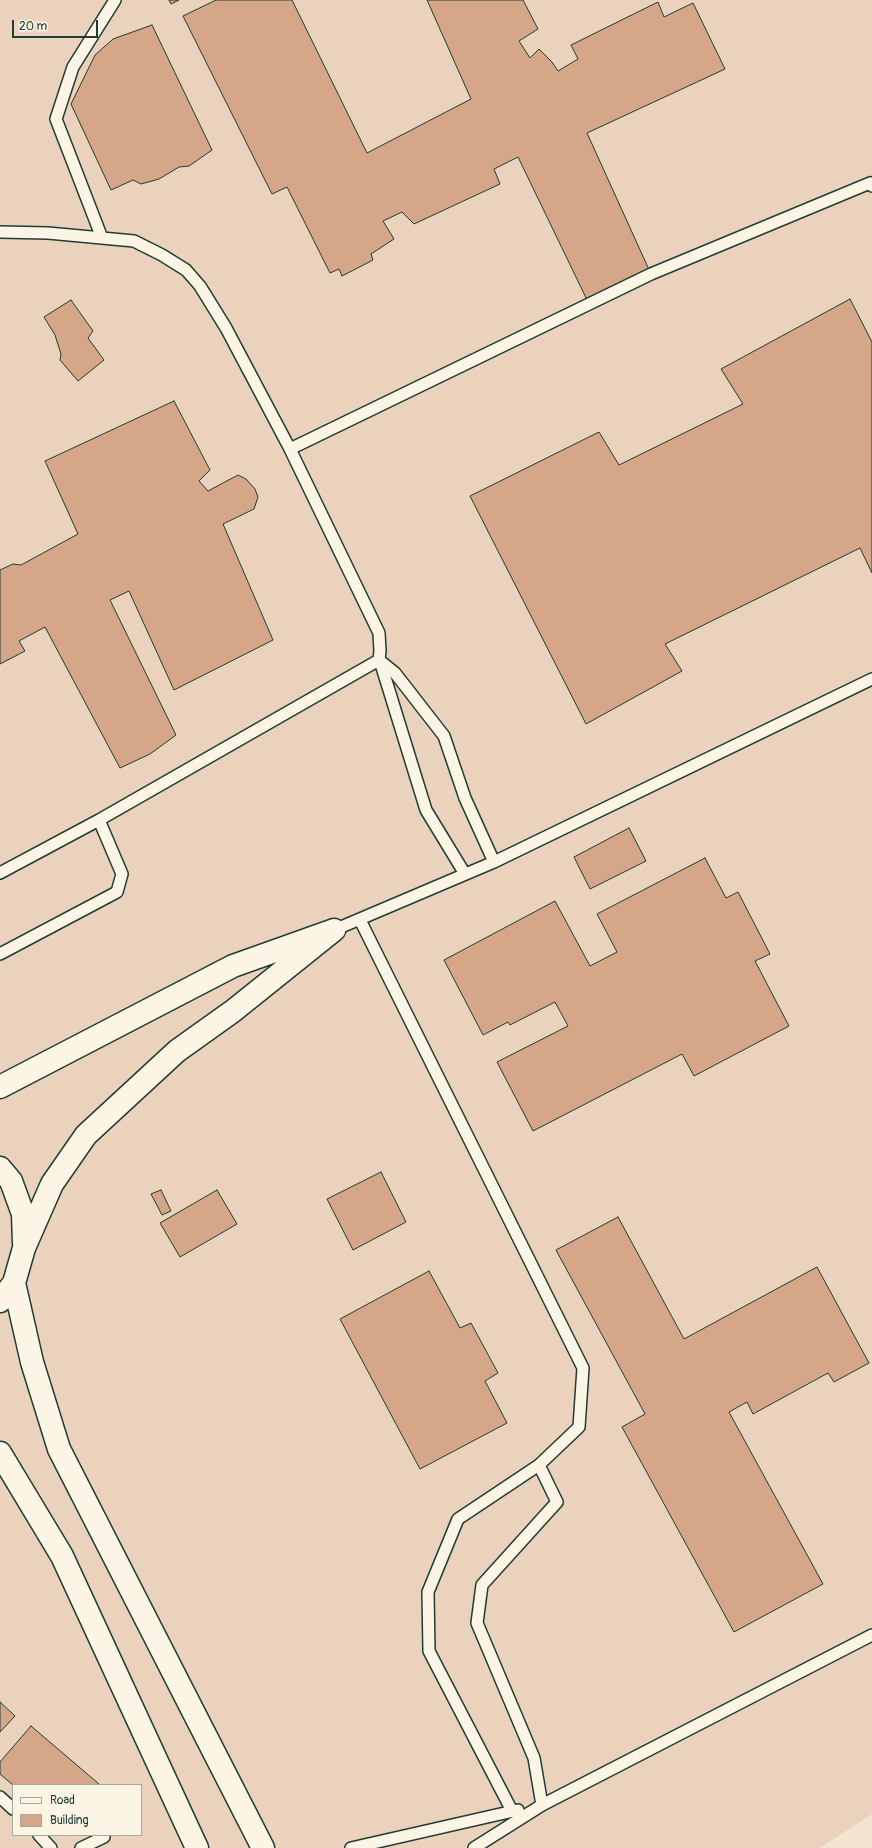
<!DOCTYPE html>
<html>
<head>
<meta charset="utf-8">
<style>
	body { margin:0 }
	#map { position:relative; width:872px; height:1848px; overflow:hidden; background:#f4e5d2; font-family:Pangolin,sans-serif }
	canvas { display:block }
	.legend { position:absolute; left:12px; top:1784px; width:130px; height:52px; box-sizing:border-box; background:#fcf5e5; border:1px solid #a4ab9e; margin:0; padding:5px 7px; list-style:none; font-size:12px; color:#1f3d34 }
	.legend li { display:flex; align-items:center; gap:8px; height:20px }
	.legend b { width:20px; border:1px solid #a4ab9e }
	.scale { position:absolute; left:12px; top:20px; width:86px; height:18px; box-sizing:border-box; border:2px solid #1f3d34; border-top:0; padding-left:5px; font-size:12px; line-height:14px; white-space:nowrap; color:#1f3d34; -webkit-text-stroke:3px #fcf5e5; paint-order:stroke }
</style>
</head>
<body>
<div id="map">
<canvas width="872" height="1848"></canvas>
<ul class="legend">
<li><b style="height:5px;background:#fcf5e5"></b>Road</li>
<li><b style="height:11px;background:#d6a688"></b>Building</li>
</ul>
<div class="scale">20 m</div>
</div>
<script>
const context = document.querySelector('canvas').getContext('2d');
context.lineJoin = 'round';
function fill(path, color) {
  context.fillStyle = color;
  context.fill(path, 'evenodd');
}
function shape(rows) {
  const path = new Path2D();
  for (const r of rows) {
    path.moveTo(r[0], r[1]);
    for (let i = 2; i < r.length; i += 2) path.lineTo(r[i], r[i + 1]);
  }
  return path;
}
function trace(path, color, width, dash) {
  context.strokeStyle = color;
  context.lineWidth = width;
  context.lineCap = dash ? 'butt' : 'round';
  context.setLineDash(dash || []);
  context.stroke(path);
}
fill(shape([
	[0,0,872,0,872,1814,820,1848,0,1848],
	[13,1785,141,1785,141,1835,13,1835]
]), '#ebd2bc');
const building = shape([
	[169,0,179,0,171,4,169,0],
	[216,0,292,0,367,153,471,99,427,0,523,0,538,29,519,41,530,58,539,49,552,62,558,71,578,59,571,45,658,2,664,17,693,3,725,69,587,133,651,274,589,304,518,157,494,169,500,184,414,224,402,212,383,221,394,239,371,254,373,260,342,276,339,269,330,273,287,187,272,194,183,16,216,0],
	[152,25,212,150,189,166,179,167,159,179,141,184,133,180,111,190,71,104,95,55,113,39,152,25],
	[850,299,872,342,872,573,860,548,665,644,682,671,586,724,470,496,599,432,619,465,743,404,721,369,850,299],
	[71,300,93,331,88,338,104,360,78,381,60,360,61,354,55,335,44,317,71,300],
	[174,401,210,470,199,481,208,491,238,475,246,479,255,489,258,497,254,509,223,524,273,640,174,690,129,591,110,600,176,735,150,754,120,768,45,627,19,641,25,651,0,664,0,570,13,564,21,565,78,534,45,461,174,401],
	[629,828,646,861,590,889,574,857,629,828],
	[705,858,726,898,738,892,770,954,755,961,789,1026,694,1076,682,1054,533,1131,497,1062,568,1026,555,1002,510,1025,508,1022,483,1035,444,960,555,901,590,966,617,952,597,914,705,858],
	[381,1172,406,1222,353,1250,327,1199,381,1172],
	[161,1190,171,1211,162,1215,151,1194,161,1190],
	[217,1190,237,1224,180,1257,160,1223,217,1190],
	[618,1217,684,1339,817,1267,869,1363,834,1382,828,1373,753,1414,747,1402,729,1412,823,1584,734,1632,622,1427,645,1414,556,1250,618,1217],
	[429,1271,460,1328,471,1323,498,1373,485,1381,507,1423,420,1469,340,1319,429,1271],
	[0,1702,15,1716,0,1732,0,1702],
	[31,1726,99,1784,98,1785,13,1785,0,1774,0,1762,31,1726]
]);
fill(building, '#d6a688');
trace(building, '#1f3d34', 1);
const service = shape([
	[0,232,48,233,134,241,162,255,186,270,200,286,226,328,290,449,379,633,380,651,379,660,99,820,0,873],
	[102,238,56,119,73,67,115,0],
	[290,449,651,274,870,183,872,186],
	[379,660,395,673,444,736,465,798,494,862],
	[380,661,426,810,465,874],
	[360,920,583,1368,579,1427,539,1465,458,1519,428,1592,429,1651,512,1811],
	[334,930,494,862,872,679],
	[0,954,117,892,122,874,99,820],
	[539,1465,557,1502,482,1585,477,1623,534,1758,542,1805],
	[0,1797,13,1809],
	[39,1835,51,1848],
	[81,1848,104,1837],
	[351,1848,518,1810],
	[474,1848,542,1805,872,1635]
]);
const tertiary = shape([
	[0,1087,233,966,334,930,233,1011,177,1051,86,1135,52,1184,24,1248,14,1283,0,1301],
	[0,1168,11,1181,23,1214,24,1243],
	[14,1283,32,1362,59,1449,263,1848],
	[0,1453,62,1556,197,1848]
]);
trace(service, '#1f3d34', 14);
trace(tertiary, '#1f3d34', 25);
trace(service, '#fcf5e5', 11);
trace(tertiary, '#fcf5e5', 22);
</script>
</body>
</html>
